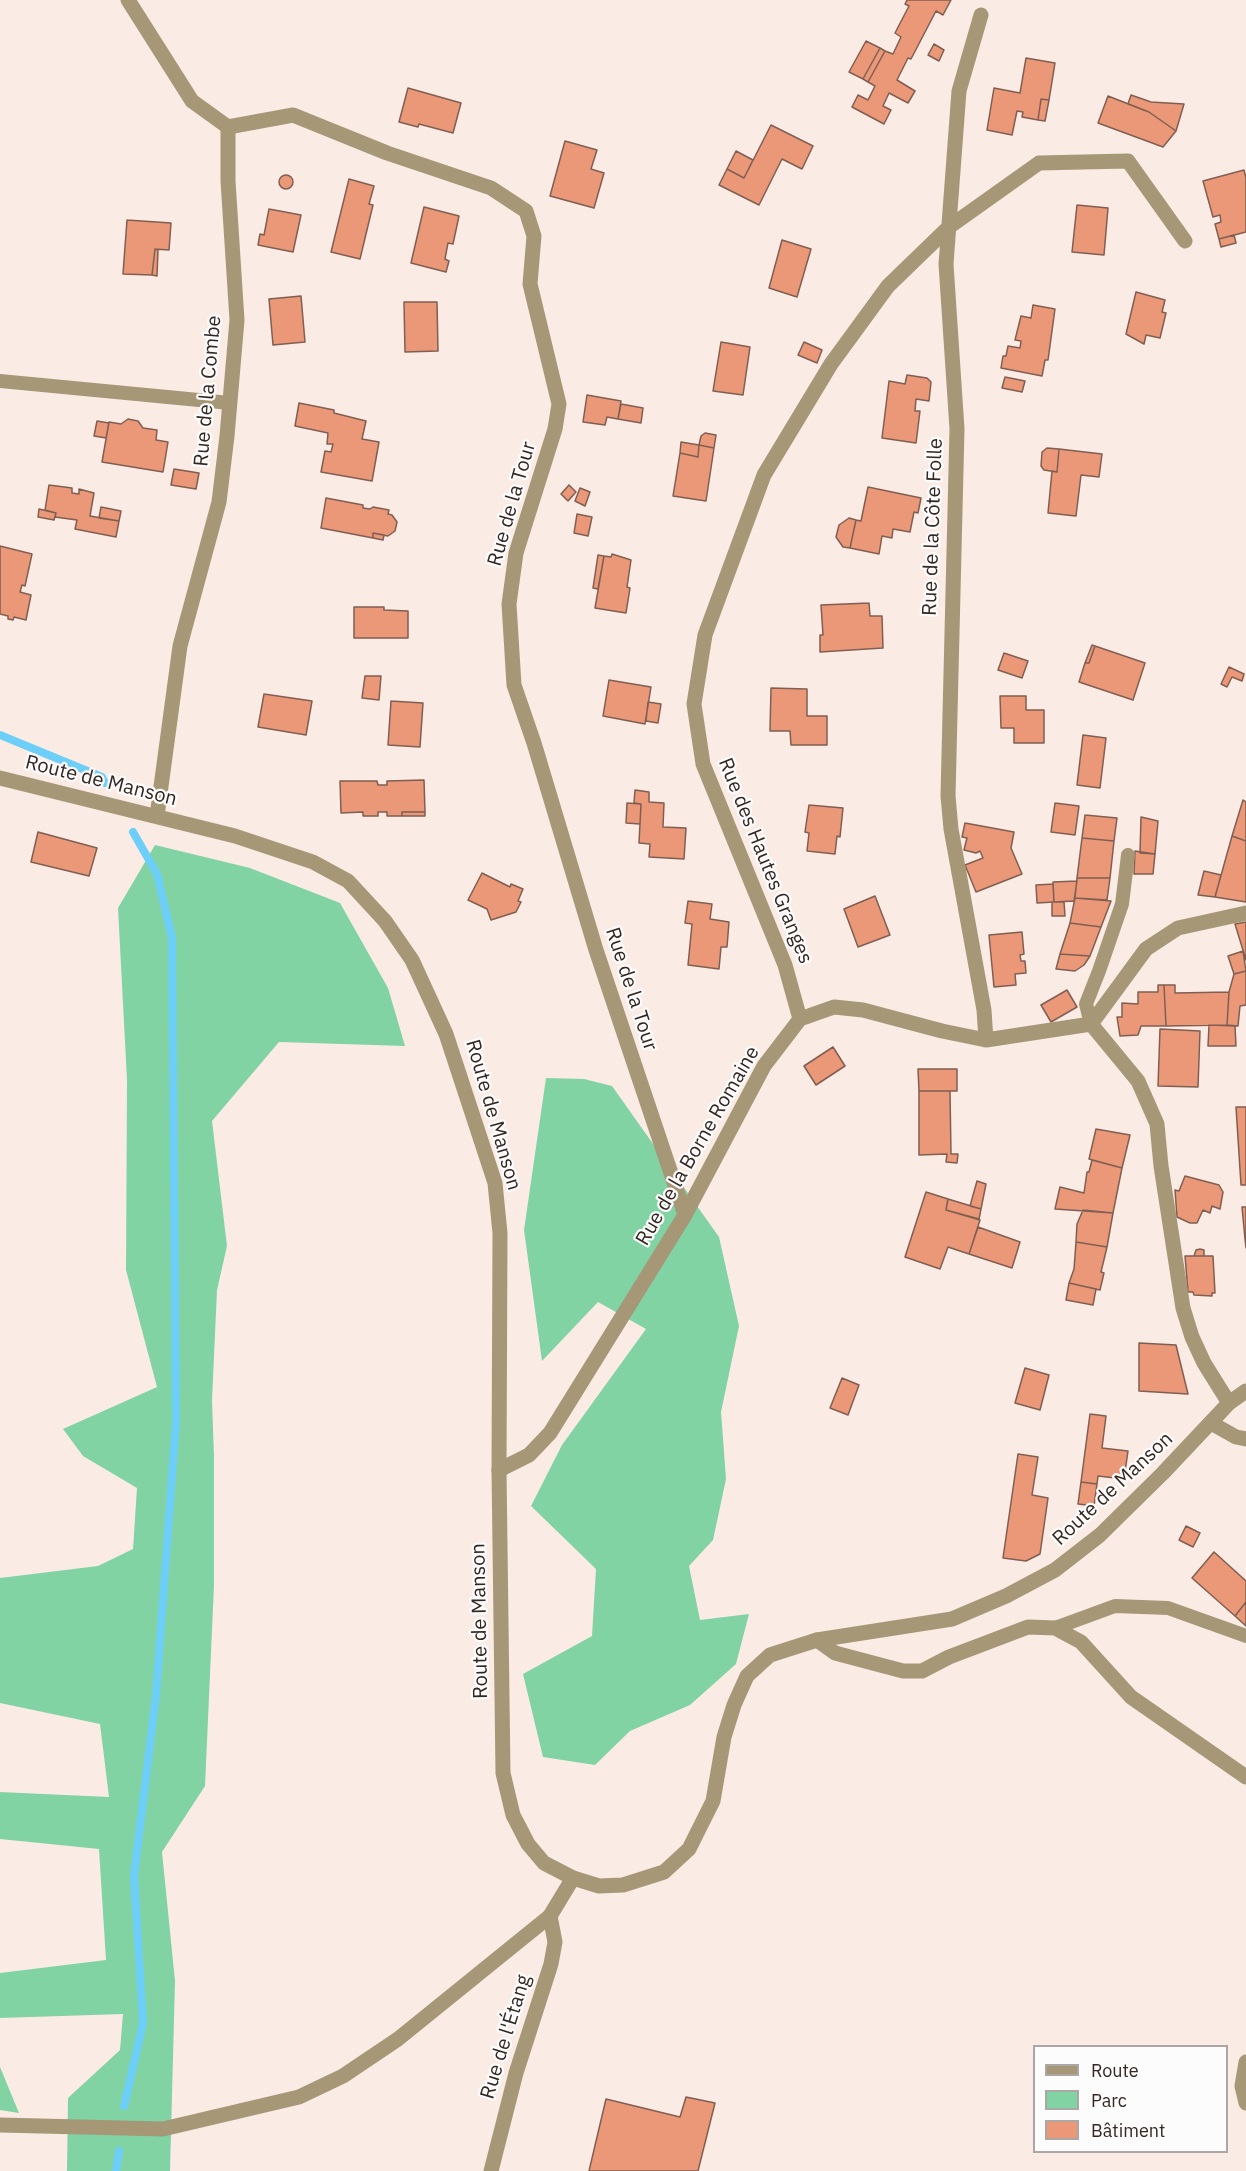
<!DOCTYPE html>
<html>
<head>
<meta charset="utf-8">
<style>
	body { margin:0 }
	#map { position:relative; width:1246px; height:2171px; overflow:hidden; background:#fbebe5; font-family:"IBM Plex Sans",sans-serif }
	canvas { display:block }
	.legend { position:absolute; left:1033px; top:2045px; width:195px; height:108px; box-sizing:border-box; background:#fcfcfc; border:2px solid #aca6a4; margin:0; padding:8px 10px; list-style:none; font-size:18px; color:#342621 }
	.legend li { display:flex; align-items:center; gap:12px; height:30px }
	.legend b { width:30px; border:2px solid #aca6a4 }
</style>
</head>
<body>
<div id="map">
<canvas width="1246" height="2171"></canvas>
<ul class="legend">
<li><b style="height:8px;background:#a69877"></b>Route</li>
<li><b style="height:16px;background:#81d3a4"></b>Parc</li>
<li><b style="height:16px;background:#ea9878"></b>Bâtiment</li>
</ul>
</div>
<script>
const context = document.querySelector('canvas').getContext('2d');
context.lineJoin = 'round';
function fill(path, color) {
  context.fillStyle = color;
  context.fill(path, 'evenodd');
}
function shape(rows) {
  const path = new Path2D();
  for (const r of rows) {
    if (r.length === 3) {
      path.moveTo(r[0] + r[2], r[1]);
      path.arc(r[0], r[1], r[2], 0, 2 * Math.PI);
      continue;
    }
    path.moveTo(r[0], r[1]);
    for (let i = 2; i < r.length; i += 2) path.lineTo(r[i], r[i + 1]);
  }
  return path;
}
function trace(path, color, width, dash) {
  context.strokeStyle = color;
  context.lineWidth = width;
  context.lineCap = dash ? 'butt' : 'round';
  context.setLineDash(dash || []);
  context.stroke(path);
}
function write(font, color, halo, rows, align = 'center') {
  context.font = font + ' "IBM Plex Sans",sans-serif';
  context.lineWidth = 4.5;
  context.setLineDash([]);
  context.textBaseline = 'middle';
  context.strokeStyle = halo;
  context.fillStyle = color;
  for (const [text, x, y, turn = 0] of rows) {
    context.save();
    context.translate(x, y);
    context.rotate((+turn || 0) * Math.PI / 180);
    context.textAlign = isNaN(turn) ? turn : align;
    if (halo) context.strokeText(text, 0, 0);
    context.fillText(text, 0, 0);
    context.restore();
  }
}
fill(shape([
	[155,845,250,868,340,903,388,988,405,1046,279,1042,212,1121,227,1246,217,1290,212,1400,214,1457,214,1585,205,1786,162,1852,175,1981,170,2171,67,2171,68,2098,120,2050,123,2014,0,2018,0,1973,106,1960,99,1849,0,1839,0,1792,109,1797,100,1724,0,1703,0,1578,98,1566,133,1549,137,1488,83,1456,63,1429,157,1387,126,1270,127,1080,118,908],
	[546,1078,584,1079,612,1086,719,1237,739,1326,721,1412,726,1479,713,1540,689,1566,700,1620,749,1614,736,1664,690,1705,630,1731,595,1765,543,1757,523,1674,592,1636,596,1569,531,1506,562,1445,646,1329,598,1302,542,1361,524,1230],
	[0,2067,19,2113,0,2110]
]), '#81d3a4');
trace(shape([
	[0,735,102,777,105,783],
	[124,2106,143,2023,134,1876,156,1695,176,1421,172,938,157,874,133,832],
	[116,2171,119,2151]
]), '#6dcff8', 8);
const building = shape([
	[907,0,951,0,943,15,936,11,911,59,908,58,897,80,915,91,908,103,889,93,883,106,891,110,884,124,852,107,858,95,868,100,875,86,868,82,885,51,893,54,901,37,895,33,909,6,905,4,907,0],
	[866,41,880,48,863,79,849,72,866,41],
	[934,44,944,50,939,61,928,55,934,44],
	[880,48,885,51,868,82,863,79,880,48],
	[1026,58,1055,63,1049,100,1041,99,1038,120,1022,117,1023,112,1017,111,1012,135,987,130,994,88,1020,93,1026,58],
	[408,88,461,103,453,133,419,124,418,127,399,122,408,88],
	[1131,95,1151,102,1184,104,1176,131,1149,112,1128,104,1131,95],
	[1108,96,1149,112,1176,131,1163,147,1098,123,1108,96],
	[1041,99,1049,100,1045,121,1038,120,1041,99],
	[771,125,813,146,802,169,782,159,759,205,719,185,727,169,744,178,771,125],
	[565,141,597,150,591,169,604,173,594,208,550,196,565,141],
	[736,151,753,160,744,178,727,169,736,151],
	[1244,170,1246,178,1246,232,1219,239,1215,224,1221,222,1220,215,1213,217,1203,181,1244,170],
	[286,182,7],
	[349,179,374,186,369,204,373,205,360,259,331,252,349,179],
	[1077,205,1108,208,1104,255,1072,252,1077,205],
	[424,207,459,216,453,244,448,243,445,259,449,261,446,272,411,263,424,207],
	[269,209,301,215,293,252,258,245,260,234,264,235,269,209],
	[127,220,171,223,169,250,155,249,152,275,123,274,127,220],
	[1234,235,1236,243,1221,247,1219,239,1234,235],
	[782,240,811,249,797,297,769,288,782,240],
	[155,249,158,250,157,276,152,275,155,249],
	[1136,292,1165,300,1162,312,1166,313,1160,338,1146,335,1144,344,1126,334,1136,292],
	[301,296,305,342,273,345,269,299,301,296],
	[404,302,437,302,438,351,405,352,404,302],
	[1033,305,1055,309,1048,360,1045,360,1042,376,1001,368,1003,356,1006,356,1008,346,1020,348,1021,341,1015,340,1021,316,1031,318,1033,305],
	[721,342,750,347,743,395,713,391,721,342],
	[804,342,822,350,817,363,798,355,804,342],
	[907,375,927,378,931,382,929,401,916,399,915,411,920,411,916,443,882,438,889,381,905,384,907,375],
	[1005,377,1025,381,1022,392,1002,388,1005,377],
	[587,395,621,401,618,419,607,417,605,425,583,422,587,395],
	[299,403,334,410,334,413,366,421,362,439,379,442,372,481,321,472,325,451,331,452,333,444,327,444,328,433,295,426,299,403],
	[621,404,643,408,641,423,618,419,621,404],
	[128,419,138,421,143,428,157,430,156,440,168,442,163,472,102,462,109,422,121,424,128,419],
	[97,421,109,423,106,438,94,436,97,421],
	[705,433,716,435,714,448,699,445,701,436,705,433],
	[681,442,699,445,698,457,680,453,681,442],
	[699,445,714,448,706,501,673,496,680,453,698,457,699,445],
	[1047,448,1059,449,1057,472,1044,470,1041,466,1042,452,1047,448],
	[1059,449,1102,454,1099,477,1081,475,1076,516,1048,513,1052,471,1057,472,1059,449],
	[174,469,199,473,196,489,171,485,174,469],
	[49,485,72,488,72,493,79,494,79,489,94,493,90,516,119,521,116,537,75,529,77,520,55,517,56,513,45,510,49,485],
	[569,485,576,492,568,501,561,494,569,485],
	[868,487,921,498,918,513,914,512,910,532,893,529,892,538,882,536,879,554,850,548,856,520,861,521,868,487],
	[580,488,590,492,585,506,575,501,580,488],
	[326,498,363,505,363,508,370,509,373,507,389,510,388,514,392,515,397,522,395,531,388,536,373,533,373,538,321,528,326,498],
	[101,507,121,511,119,521,99,518,101,507],
	[39,509,56,513,54,520,38,517,39,509],
	[577,514,592,517,588,536,574,533,577,514],
	[849,518,856,520,850,548,843,547,836,537,839,525,849,518],
	[373,533,384,535,383,540,373,538,373,533],
	[0,546,32,554,25,586,22,585,20,592,31,595,26,620,14,617,13,620,8,619,8,616,0,614,0,546],
	[612,554,631,560,627,587,630,588,626,613,595,608,604,556,611,557,612,554],
	[598,555,604,556,598,589,593,588,598,555],
	[869,603,870,616,882,616,883,648,820,652,820,635,823,635,821,605,869,603],
	[354,607,384,607,384,610,408,611,408,638,354,638,354,607],
	[1092,645,1095,646,1089,663,1085,663,1092,645],
	[1095,646,1145,663,1133,700,1079,682,1085,663,1089,663,1095,646],
	[1004,653,1028,661,1022,678,998,670,1004,653],
	[1229,667,1244,674,1242,681,1232,677,1227,687,1221,684,1229,667],
	[365,676,381,676,379,700,362,698,365,676],
	[609,680,651,687,645,724,603,716,609,680],
	[771,688,807,689,807,716,827,716,827,745,791,745,790,731,770,731,771,688],
	[264,694,312,701,306,735,258,727,264,694],
	[1000,696,1026,696,1026,710,1044,710,1044,743,1014,743,1014,728,1001,728,1000,696],
	[391,701,423,703,420,747,388,745,391,701],
	[648,702,661,704,658,723,646,721,648,702],
	[1083,735,1106,738,1100,788,1077,785,1083,735],
	[424,780,425,812,402,812,402,816,387,816,387,812,378,812,378,816,363,816,363,812,341,813,340,781,377,781,378,785,387,785,387,781,424,780],
	[635,790,649,792,649,802,664,803,663,827,686,828,684,859,649,857,650,844,639,843,641,804,634,803,635,790],
	[1243,800,1246,802,1246,841,1232,836,1243,800],
	[627,803,641,804,640,824,626,823,627,803],
	[1055,803,1079,806,1075,835,1051,832,1055,803],
	[809,805,843,808,840,837,837,836,835,854,807,851,809,833,805,832,809,805],
	[402,812,425,812,425,816,402,816,402,812],
	[1085,815,1117,818,1114,841,1082,838,1085,815],
	[1141,817,1158,821,1155,854,1140,853,1141,817],
	[965,823,1014,832,1011,848,1022,874,976,892,965,865,983,858,980,851,976,853,964,850,967,838,962,837,965,823],
	[38,832,97,848,89,876,31,862,38,832],
	[1232,836,1246,841,1246,902,1215,897,1232,836],
	[1082,838,1114,841,1110,878,1077,878,1082,838],
	[1135,851,1155,854,1153,874,1134,874,1135,851],
	[1204,871,1221,875,1215,897,1198,895,1204,871],
	[482,873,510,887,511,884,523,889,518,901,521,902,516,912,491,920,487,909,468,900,482,873],
	[1077,878,1110,878,1107,900,1075,898,1077,878],
	[1077,881,1074,901,1054,902,1053,882,1077,881],
	[1053,884,1054,902,1037,903,1036,885,1053,884],
	[875,896,890,935,858,947,844,909,875,896],
	[1075,898,1111,901,1101,927,1070,923,1075,898],
	[688,901,712,904,710,919,729,922,727,947,721,947,719,969,688,965,692,924,685,923,688,901],
	[1052,902,1064,902,1065,916,1052,916,1052,902],
	[1246,922,1246,960,1235,924,1246,922],
	[1070,923,1101,927,1090,956,1060,954,1070,923],
	[1022,932,1024,954,1020,955,1021,961,1025,961,1026,973,1015,974,1016,985,994,987,989,935,1022,932],
	[1243,951,1246,971,1234,974,1228,956,1243,951],
	[1060,954,1090,956,1084,965,1075,971,1056,969,1060,954],
	[1246,971,1246,1005,1240,1006,1238,1026,1227,1025,1229,992,1234,974,1246,971],
	[1158,985,1164,985,1166,1026,1141,1026,1138,1035,1120,1036,1117,1017,1122,1017,1122,1003,1138,1004,1138,992,1158,992,1158,985],
	[1164,985,1175,985,1175,993,1229,992,1227,1025,1166,1026,1164,985],
	[1067,990,1077,1007,1051,1022,1041,1005,1067,990],
	[1209,1025,1235,1026,1236,1046,1208,1046,1209,1025],
	[1160,1029,1200,1031,1198,1087,1158,1086,1160,1029],
	[833,1047,845,1066,816,1085,804,1066,833,1047],
	[918,1069,957,1069,957,1091,919,1091,918,1069],
	[919,1091,950,1091,951,1154,958,1154,957,1163,946,1162,947,1154,919,1155,919,1091],
	[1236,1107,1246,1107,1246,1185,1241,1185,1236,1107],
	[1096,1129,1130,1135,1122,1168,1089,1159,1096,1129],
	[1092,1160,1122,1168,1113,1213,1055,1209,1060,1187,1084,1193,1087,1172,1089,1172,1092,1160],
	[1185,1176,1219,1185,1223,1192,1220,1209,1212,1206,1210,1213,1203,1210,1197,1223,1190,1223,1177,1217,1175,1190,1179,1191,1185,1176],
	[977,1181,986,1184,981,1209,970,1206,977,1181],
	[926,1192,948,1199,946,1210,980,1220,969,1254,948,1247,940,1269,905,1257,926,1192],
	[948,1199,981,1209,979,1219,946,1210,948,1199],
	[1242,1207,1246,1207,1246,1248,1245,1239,1242,1207],
	[1083,1210,1113,1213,1107,1247,1076,1242,1077,1224,1083,1210],
	[978,1227,1020,1242,1012,1268,969,1254,978,1227],
	[1076,1242,1107,1247,1101,1272,1104,1273,1100,1290,1069,1283,1074,1269,1076,1242],
	[1200,1249,1204,1250,1204,1256,1194,1256,1196,1250,1200,1249],
	[1185,1256,1213,1256,1215,1293,1212,1293,1212,1296,1194,1295,1193,1292,1188,1292,1185,1256],
	[1069,1283,1096,1289,1093,1305,1066,1300,1069,1283],
	[1139,1343,1176,1345,1188,1394,1139,1391,1139,1343],
	[1025,1368,1049,1375,1040,1410,1015,1403,1025,1368],
	[842,1378,859,1385,848,1415,830,1408,842,1378],
	[1090,1414,1106,1416,1102,1448,1128,1451,1124,1479,1098,1476,1097,1484,1081,1482,1090,1414],
	[1018,1454,1038,1457,1032,1495,1048,1498,1040,1554,1026,1561,1003,1558,1018,1454],
	[1081,1482,1097,1484,1094,1506,1078,1504,1081,1482],
	[1186,1526,1200,1533,1193,1547,1179,1540,1186,1526],
	[1214,1552,1246,1581,1246,1602,1235,1616,1192,1578,1214,1552],
	[1246,1602,1246,1626,1235,1616,1246,1602],
	[686,2097,715,2103,698,2171,589,2171,606,2099,680,2117,686,2097]
]);
fill(building, '#ea9878');
trace(building, '#805f52', 1.5);
trace(shape([
	[0,381,230,403],
	[1091,1024,1086,1004,1099,971,1122,904,1128,855],
	[1055,1628,1115,1606,1168,1608,1246,1636]
]), '#a69877', 14);
trace(shape([
	[128,0,192,101,228,127,228,181,237,320,227,436,219,502,180,646,157,816],
	[981,15,959,91,946,264,957,429,948,796,951,829,984,1010,986,1040],
	[228,127,293,115,387,153,491,188,526,211,534,236,530,284,559,404,555,429,516,553,509,604,514,685,534,743,596,950,685,1215],
	[800,1019,785,965,703,764,694,704,705,635,764,475,831,364,888,286,949,227,1039,163,1128,161,1185,241],
	[1229,1403,1204,1363,1192,1337,1183,1308,1161,1166,1157,1124,1138,1081,1091,1024,1146,949,1178,928,1246,913],
	[1211,1423,1236,1437,1246,1439],
	[499,1470,529,1455,550,1433,685,1215,764,1066,800,1019,834,1007,863,1010,942,1031,986,1040,1091,1024],
	[817,1640,835,1653,903,1671,922,1671,949,1657,1028,1627,1055,1628,1081,1642,1131,1697,1246,1777],
	[1246,2062,1242,2086,1246,2103],
	[0,2125,163,2129,299,2097,343,2076,398,2039,550,1916,573,1878],
	[491,2171,516,2073,551,1964,555,1942,550,1916]
]), '#a69877', 15);
trace(shape([
	[0,778,235,836,313,862,348,881,385,921,412,960,446,1034,495,1183,500,1233,499,1470,503,1773,513,1815,528,1844,544,1863,573,1878,599,1886,623,1885,664,1872,689,1849,713,1801,724,1737,734,1705,747,1676,770,1655,817,1640,952,1619,1006,1596,1055,1570,1100,1535,1163,1473,1229,1403,1246,1391]
]), '#a69877', 15);
write('20px', '#342621', '#fcfcfc', [
	["Rue de la Combe",208,391,-85],
	["Rue de la Tour",512,504,-74],
	["Rue de la Côte Folle",933,527,-88],
	["Route de Manson",101,781,14],
	["Rue des Hautes Granges",765,861,68],
	["Rue de la Tour",631,989,72],
	["Route de Manson",493,1115,74],
	["Rue de la Borne Romaine",698,1146,-60],
	["Route de Manson",1113,1489,-43],
	["Route de Manson",480,1621,-91],
	["Rue de l'Étang",506,2037,-73]
]);
</script>
</body>
</html>
